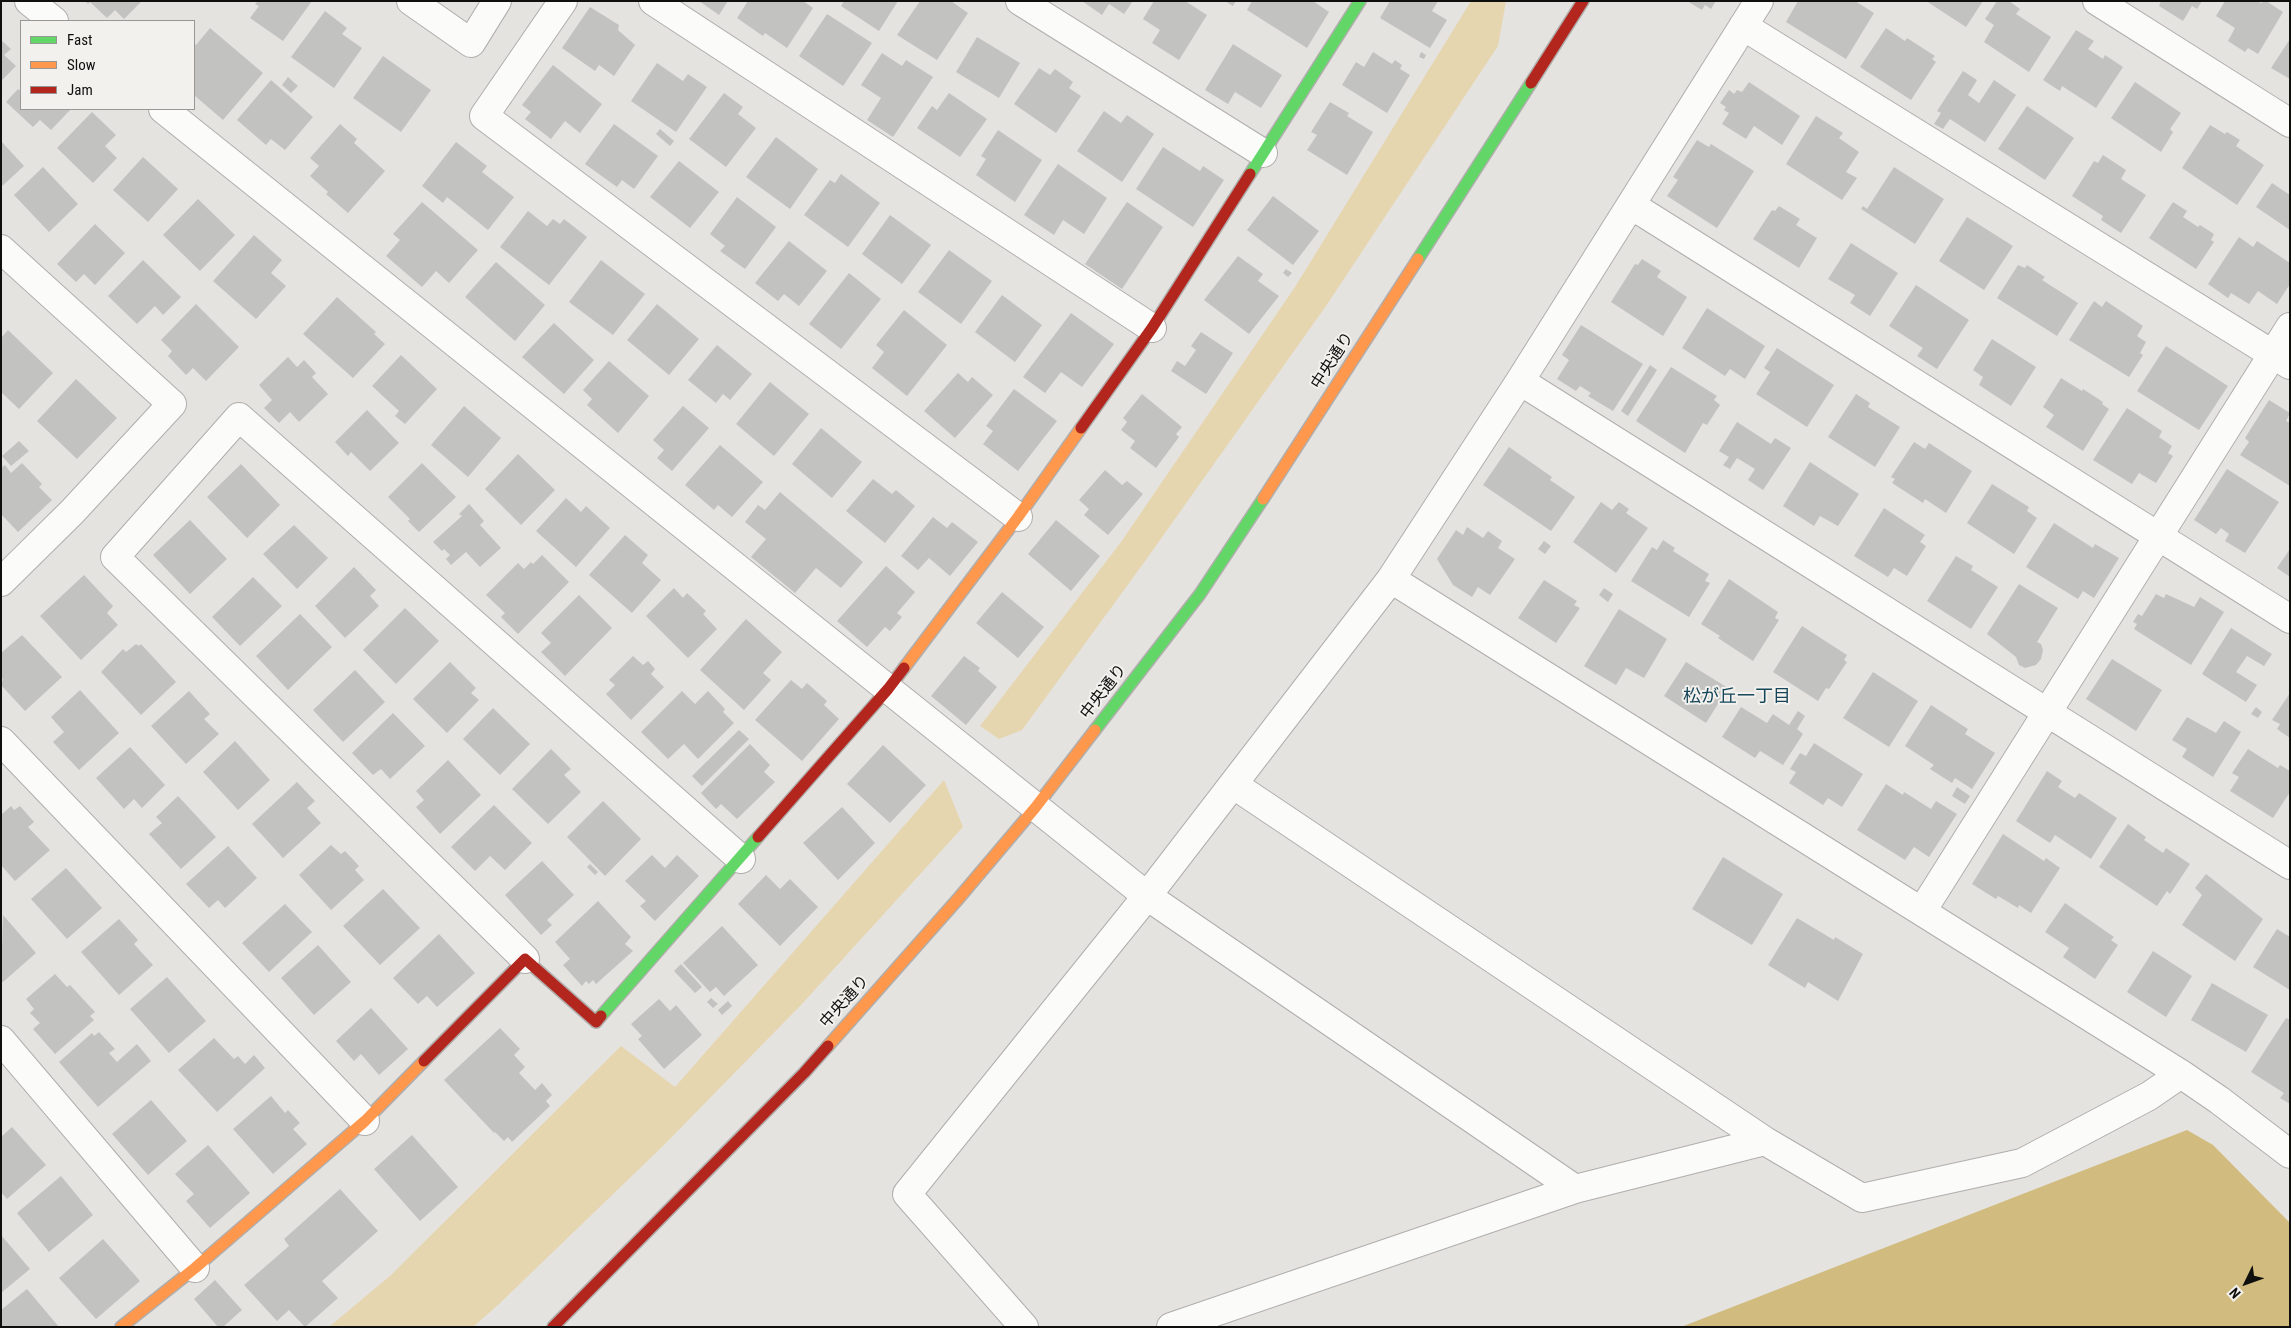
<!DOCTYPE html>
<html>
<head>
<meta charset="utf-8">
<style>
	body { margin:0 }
	#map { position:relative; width:2291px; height:1328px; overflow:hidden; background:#e5e3e0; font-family:"Roboto Condensed",sans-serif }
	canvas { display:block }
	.frame { position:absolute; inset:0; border:2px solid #0f0f0d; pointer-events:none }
	.legend { position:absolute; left:20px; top:20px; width:175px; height:90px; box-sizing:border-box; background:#f3f1ed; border:1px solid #989793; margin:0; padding:6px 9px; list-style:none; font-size:15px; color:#0f0f0d }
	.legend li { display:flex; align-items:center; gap:10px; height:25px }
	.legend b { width:25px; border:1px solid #989793 }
	.north { position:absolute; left:2221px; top:1258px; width:50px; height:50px; -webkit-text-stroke:4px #f3f1ed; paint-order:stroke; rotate:228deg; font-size:14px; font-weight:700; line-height:20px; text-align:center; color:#0f0f0d }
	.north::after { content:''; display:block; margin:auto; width:18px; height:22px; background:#0f0f0d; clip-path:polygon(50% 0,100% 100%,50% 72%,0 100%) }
</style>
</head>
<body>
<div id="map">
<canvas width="2291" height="1328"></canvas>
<div class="frame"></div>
<ul class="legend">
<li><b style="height:6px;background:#63d668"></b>Fast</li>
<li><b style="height:6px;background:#ff974d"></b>Slow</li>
<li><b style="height:6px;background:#b3261e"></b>Jam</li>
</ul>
<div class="north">N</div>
</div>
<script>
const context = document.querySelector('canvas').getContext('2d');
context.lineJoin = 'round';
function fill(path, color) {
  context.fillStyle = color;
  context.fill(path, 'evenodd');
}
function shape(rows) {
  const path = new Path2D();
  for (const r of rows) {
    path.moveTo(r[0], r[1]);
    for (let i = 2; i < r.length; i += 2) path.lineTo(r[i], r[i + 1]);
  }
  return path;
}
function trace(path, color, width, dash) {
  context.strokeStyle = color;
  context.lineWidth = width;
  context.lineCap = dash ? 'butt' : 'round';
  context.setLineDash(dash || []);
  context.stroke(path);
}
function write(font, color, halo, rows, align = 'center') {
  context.font = font + ' "Roboto Condensed","Noto Sans JP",sans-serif';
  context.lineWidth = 4;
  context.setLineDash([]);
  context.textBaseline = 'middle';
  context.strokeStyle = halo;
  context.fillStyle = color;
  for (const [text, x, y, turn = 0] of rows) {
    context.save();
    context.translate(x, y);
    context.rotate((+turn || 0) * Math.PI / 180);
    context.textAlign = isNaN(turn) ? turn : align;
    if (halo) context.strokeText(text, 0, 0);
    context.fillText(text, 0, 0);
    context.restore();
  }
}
fill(shape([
	[1471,1,1506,1,1498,46,1326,306,1143,564,1022,730,999,739,980,726,1121,542,1295,287],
	[944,780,963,827,801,1005,663,1146,498,1305,473,1327,329,1327,391,1275,621,1046,675,1087]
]), '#e6d6b0');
fill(shape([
	[2187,1130,2213,1145,2290,1223,2290,1327,1681,1327]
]), '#d1bb7e');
fill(shape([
	[85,1,142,1,124,19,115,10,107,18,90,2,88,4],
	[258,1,312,1,283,41,250,18,259,6,255,4],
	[699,1,728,1,719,15],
	[748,1,803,1,813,8,787,48,765,33,763,36,737,18],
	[844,1,898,1,879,31,841,6],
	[920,1,951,1,968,13,937,60,897,35],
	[1082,1,1133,1,1124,14,1109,4,1102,15],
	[1154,1,1185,1,1207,15,1179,60,1152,43,1160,30,1143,19],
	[1225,1,1236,1,1233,6],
	[1252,1,1313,1,1329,12,1307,48,1247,10],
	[1390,1,1438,1,1432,11,1447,20,1430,48,1380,18],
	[1687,1,1716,1,1711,9,1705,5,1702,10],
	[1798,1,1855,1,1874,13,1846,59,1786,22],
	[1926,1,1983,1,1966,27],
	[1997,1,2009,1,2020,9,2016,14,2051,37,2029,72,1984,42,1994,25,1985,19],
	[2161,1,2202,1,2197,9,2192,6,2183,21,2159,6],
	[2225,1,2257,1,2261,3,2266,1,2283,12,2258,54,2248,48,2245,52,2228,41,2235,28,2216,16],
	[590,7,619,25,618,30,635,45,614,76,599,65,595,71,562,48],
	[325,11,347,28,342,34,362,48,334,88,291,57],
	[827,14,872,43,843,86,799,56],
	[210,28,263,73,223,120,194,95,194,43,196,45],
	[1886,28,1905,41,1907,38,1935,56,1932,59,1936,62,1911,100,1860,67],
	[2076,30,2094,41,2088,49,2103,59,2105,55,2123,67,2096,108,2062,86,2060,91,2043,80],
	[977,37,1020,63,999,98,956,72],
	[2290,39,2290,79,2271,68],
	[1,40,11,49,4,55,16,66,1,81],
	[1233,44,1282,75,1261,108,1235,92,1228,104,1205,90],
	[1373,52,1392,64,1395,60,1402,65,1400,69,1410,75,1387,113,1342,85,1356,62,1364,67],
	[1421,52,1426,55,1424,59,1419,57],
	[882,53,902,66,906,60,933,77,893,137,867,120,881,98,861,85],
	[383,56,431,90,401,132,353,98],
	[657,63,683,81,688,74,707,87,676,132,631,101],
	[553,65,602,104,580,133,565,121,551,139,525,119,531,112,522,105],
	[1039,68,1050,75,1055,69,1073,82,1069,88,1081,96,1056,133,1014,104],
	[1963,71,1977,80,1968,95,1979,103,1994,80,2016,95,1985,142,1950,119,1943,129,1934,124,1941,113,1937,111],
	[288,77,298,86,291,93,282,85],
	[271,80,313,117,285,150,271,139,266,145,237,120],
	[1749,82,1800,116,1782,145,1754,126,1746,139,1722,124,1729,113,1724,110,1726,107,1720,103,1729,90,1734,94,1737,90,1742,92],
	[2135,82,2181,113,2170,129,2173,132,2161,152,2111,118],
	[18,89,21,91,21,109,71,109,51,130,40,120,33,127,6,102],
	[724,93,743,107,738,114,756,128,726,167,689,139],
	[949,93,987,119,960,157,917,128,932,106,937,110],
	[1330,102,1349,113,1347,116,1373,132,1347,175,1307,150,1317,135,1311,132],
	[2027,106,2074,138,2045,180,1998,149],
	[1104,111,1121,123,1127,115,1154,134,1122,182,1077,151],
	[92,112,116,135,105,146,117,158,93,183,57,148],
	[1816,116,1843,133,1839,138,1859,152,1846,172,1857,178,1842,200,1786,164],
	[340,124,357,139,354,143,385,171,348,213,326,194,328,192,310,176,319,166,310,158],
	[614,124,658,156,634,189,622,180,617,187,585,164],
	[2210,125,2225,134,2227,132,2240,140,2236,146,2264,165,2237,205,2182,168],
	[660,129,674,141,670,146,656,134],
	[998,130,1042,160,1015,202,976,175,986,159,981,156],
	[776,137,818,169,790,209,746,177],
	[1697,140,1709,147,1711,144,1754,171,1717,228,1667,196,1678,180,1673,177],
	[1,141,24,166,1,187],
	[456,142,487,166,482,172,514,197,488,230,447,197,443,203,422,186],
	[1163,147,1200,171,1203,166,1224,180,1193,227,1136,189],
	[2103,155,2126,170,2121,179,2146,195,2121,233,2101,220,2103,216,2072,196,2094,161,2098,163],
	[143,157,178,189,148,222,113,190],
	[679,161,719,192,690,228,650,197],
	[1058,164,1107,198,1084,234,1063,220,1054,235,1024,215],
	[43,167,78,204,49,232,14,195],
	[1894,167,1944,199,1915,244,1861,209,1863,206,1867,209],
	[841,174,880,203,848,247,804,215,830,180,835,183],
	[2272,183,2290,195,2290,230,2256,207],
	[1273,196,1319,231,1293,265,1247,230],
	[737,197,776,227,745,269,720,251,725,246,710,234],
	[198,199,235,235,200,271,163,235],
	[422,202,478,250,449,283,436,271,422,287,386,256,400,240,393,234],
	[1127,202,1163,227,1122,289,1085,264],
	[2173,202,2187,211,2183,217,2198,227,2200,225,2214,234,2211,240,2214,242,2196,269,2149,238],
	[1779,206,1800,219,1796,225,1817,238,1799,268,1753,239,1772,210,1775,211],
	[528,211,547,226,553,219,560,224,564,219,587,237,549,285,500,247],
	[890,215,931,245,902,284,862,254],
	[1967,217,2013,246,1984,290,1939,261],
	[95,224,125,253,95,285,84,274,76,282,57,264],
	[254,235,282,260,271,273,286,286,256,319,213,281],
	[2239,237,2253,247,2257,241,2290,263,2290,284,2277,304,2258,291,2249,304,2231,293,2228,298,2208,284],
	[789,241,827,271,799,306,784,294,778,301,755,283],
	[1851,243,1898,273,1870,316,1850,303,1855,295,1828,279],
	[949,250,992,281,961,324,918,292],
	[1238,256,1263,274,1258,281,1279,296,1249,334,1204,300],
	[1642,259,1661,271,1657,277,1687,297,1663,336,1611,302,1635,264,1638,265],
	[143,260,181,297,163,315,155,306,137,324,108,296],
	[601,260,645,294,613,335,569,302],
	[496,262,545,305,515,341,465,297],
	[2018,265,2025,268,2027,265,2045,277,2042,280,2078,303,2057,336,1997,298],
	[1286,269,1292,273,1288,277,1283,273],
	[849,273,881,299,841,349,809,324],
	[1916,285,1969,320,1937,369,1917,356,1923,348,1889,326],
	[1002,295,1042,325,1015,362,975,332],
	[337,297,376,332,374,334,385,344,353,378,303,334],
	[2094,301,2102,307,2106,301,2143,326,2137,336,2146,342,2140,353,2143,355,2129,377,2069,340],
	[196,304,239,347,206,381,193,368,186,375,168,356,172,351,161,340],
	[657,304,699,339,669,375,627,340],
	[1707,308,1765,346,1745,379,1730,369,1725,376,1682,348],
	[904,310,947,345,907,396,872,368,884,352,876,345],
	[1071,313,1114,344,1082,387,1061,372,1045,393,1023,377],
	[554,323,594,360,564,394,522,357],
	[1581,325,1643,364,1613,411,1588,396,1591,393,1580,386,1576,391,1557,379,1569,360,1562,355],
	[8,330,53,373,19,409,1,392,1,338],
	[1201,332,1233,353,1206,394,1171,371,1177,361,1185,366,1196,350,1191,346],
	[1992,339,2036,367,2011,406,1979,385,1983,377,1973,370],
	[717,345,752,374,730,400,723,394,716,403,688,380],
	[2166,346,2228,386,2199,430,2137,391],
	[1777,348,1834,385,1807,427,1756,394,1770,372,1764,368],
	[401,355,437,389,405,424,395,416,399,411,372,386],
	[288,357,297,367,304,360,316,373,312,377,328,394,299,422,290,412,279,423,264,408,272,400,259,385],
	[609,361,649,396,618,433,587,405,592,399,583,390],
	[1650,365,1657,370,1628,416,1621,411],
	[1671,367,1717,396,1714,400,1720,405,1707,425,1703,423,1685,453,1636,421],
	[958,373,968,382,972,377,993,395,955,438,924,411],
	[2061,378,2082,391,2083,389,2103,402,2102,404,2109,409,2083,451,2046,427,2054,415,2043,407],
	[76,379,117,418,77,459,37,421],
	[770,382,809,414,774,456,736,424],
	[1014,389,1057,421,1018,471,983,444,993,431,986,426],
	[1142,394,1182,427,1176,434,1179,437,1156,468,1130,448,1135,441,1121,430,1127,422,1123,418],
	[1856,394,1870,403,1868,407,1900,427,1875,467,1828,437],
	[2269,400,2290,413,2286,421,2290,423,2290,486,2240,455,2249,442,2245,438],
	[464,406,501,438,468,477,431,445],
	[683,406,709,428,672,471,657,458,664,450,653,440],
	[2127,408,2162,431,2159,437,2172,446,2168,453,2173,456,2156,483,2139,473,2132,484,2093,460],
	[367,410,399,443,370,471,351,452,348,456,335,442],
	[1737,422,1771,444,1775,438,1791,448,1763,490,1748,480,1755,469,1737,458,1730,469,1723,465,1729,457,1719,451],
	[821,428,862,462,832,498,792,464],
	[19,441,29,451,11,466,2,456],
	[1914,442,1925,449,1929,443,1972,471,1946,513,1925,499,1923,503,1892,483,1895,479,1891,477],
	[720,445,763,482,732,517,718,505,714,510,685,485],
	[1509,447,1552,477,1550,480,1575,497,1551,531,1483,485],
	[518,454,555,490,521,525,485,489],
	[1810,462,1859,494,1838,526,1820,516,1814,526,1783,506],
	[22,463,42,484,39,487,52,500,18,532,1,514,1,468,5,465,11,473],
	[422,463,456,497,419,532,408,521,410,519,388,497],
	[241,464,280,505,247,538,207,497],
	[2227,469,2279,502,2245,553,2225,541,2229,534,2221,528,2216,534,2194,520],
	[1105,470,1122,485,1127,481,1143,494,1108,535,1084,515,1089,509,1079,500],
	[873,479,892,494,896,490,915,506,885,543,846,511],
	[1992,484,2029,507,2027,511,2037,518,2014,554,1967,523],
	[780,492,863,562,841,588,816,568,795,593,751,557,766,539,745,522,758,505,765,510],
	[566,498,581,512,586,506,610,528,576,567,536,531],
	[1601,502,1612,510,1619,502,1629,509,1626,513,1648,528,1616,573,1573,542],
	[469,504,484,521,480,525,501,548,480,567,466,552,451,565,446,559,450,555,444,549,442,551,433,542,462,516,459,514],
	[1884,508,1925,535,1920,542,1926,546,1907,576,1894,568,1888,577,1854,556],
	[933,517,947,528,952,522,978,542,950,576,929,558,918,570,901,556],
	[190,520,227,559,190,594,153,555],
	[1056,520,1100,556,1071,591,1028,554],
	[2054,523,2093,548,2095,544,2119,558,2094,598,2083,591,2078,599,2026,567],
	[294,525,328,558,297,589,263,554],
	[1467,527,1483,538,1488,531,1502,541,1498,548,1515,559,1490,595,1478,587,1472,597,1453,585,1437,559,1456,530,1463,535],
	[625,535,648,555,642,563,661,580,632,613,589,575],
	[1663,540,1675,548,1673,551,1709,574,1705,581,1710,583,1689,617,1631,581,1652,547,1657,550],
	[1544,541,1551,546,1545,554,1538,549],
	[2290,549,2290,577,2277,568],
	[542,555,569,582,518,634,501,617,505,613,486,595,518,563,524,569,531,562,533,564],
	[1956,556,1973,566,1971,570,1998,587,1971,629,1927,601],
	[886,566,915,592,897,613,902,617,890,631,885,627,867,647,837,621],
	[354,567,376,590,370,596,379,606,345,638,315,606],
	[84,575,113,606,107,613,118,625,81,660,40,616],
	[253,577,282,606,240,646,212,617],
	[1729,579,1778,612,1775,618,1779,620,1753,661,1718,638,1720,636,1701,624],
	[1544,580,1577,601,1574,605,1580,608,1556,643,1518,618],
	[2019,584,2058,608,2037,642,2041,644,2043,650,2041,659,2036,665,2025,668,2019,665,2016,657,1987,634],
	[674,588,683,598,687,593,706,611,703,614,717,629,688,658,646,616],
	[1604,588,1613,594,1608,602,1599,595],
	[1002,592,1044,627,1018,658,976,623],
	[2156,594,2164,598,2166,594,2194,607,2200,597,2224,612,2191,665,2134,629,2137,624,2133,622,2138,614,2142,616],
	[579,595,612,628,565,676,541,652,551,643,541,633],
	[405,608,439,641,396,684,363,650],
	[1619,609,1667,639,1644,678,1626,668,1616,685,1584,666],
	[300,614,332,647,288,690,256,656],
	[746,619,782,652,763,673,771,680,744,710,700,670],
	[1802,626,1847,655,1844,660,1847,662,1829,689,1826,688,1818,701,1773,672],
	[2231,628,2272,654,2264,666,2247,656,2236,672,2257,685,2246,702,2202,674],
	[22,635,62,677,25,711,1,685,3,679,1,677,1,653],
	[136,644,139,646,141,644,176,682,141,715,101,672,123,649,126,652],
	[633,656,643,665,648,661,655,669,651,674,664,687,631,720,606,694,615,685,609,680],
	[964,656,980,668,978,671,997,687,966,725,931,696],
	[2112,659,2162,690,2136,731,2086,699],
	[450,662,476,688,471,693,479,700,447,733,413,699],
	[1686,662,1728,688,1706,723,1664,696],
	[355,670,385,702,343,742,313,710],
	[1873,672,1918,701,1889,747,1843,718],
	[791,680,802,689,807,683,827,701,824,705,839,719,802,761,755,720],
	[80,690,119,733,79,770,53,742,64,732,51,717],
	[189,691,210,714,204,719,219,734,186,764,151,726],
	[682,691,695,704,708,691,725,709,723,712,734,723,698,759,684,744,668,759,641,732],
	[2290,693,2290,738,2277,729,2280,724,2272,720],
	[1931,705,1968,729,1965,734,1995,753,1972,789,1955,778,1952,783,1930,769,1934,765,1905,746],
	[1741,707,1767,723,1773,714,1789,725,1798,711,1805,716,1797,729,1803,734,1783,765,1760,751,1755,758,1722,737],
	[2256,707,2262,712,2258,718,2251,714],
	[493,708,530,744,500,775,463,739],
	[393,713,425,746,390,779,381,769,373,775,352,753],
	[2187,717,2216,733,2224,721,2241,732,2213,777,2182,757,2187,749,2172,740],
	[739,730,749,739,702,786,692,776],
	[235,741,270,780,238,810,203,772],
	[1814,743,1863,774,1842,807,1828,798,1823,805,1789,783,1796,772,1790,769,1800,753,1806,756],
	[750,744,770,765,764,772,775,782,737,819,721,804,716,809,701,793],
	[883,745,926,785,890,823,847,784],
	[130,747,165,785,142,808,134,799,124,809,96,778],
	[551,749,571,769,564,775,581,792,548,824,512,789],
	[2248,749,2278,768,2280,765,2290,771,2290,792,2273,818,2230,791,2239,777,2232,773],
	[448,760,481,795,440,834,416,807,424,800,416,791],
	[2047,771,2062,781,2058,787,2075,798,2079,793,2117,818,2091,859,2055,835,2050,843,2016,821],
	[297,782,315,801,307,808,321,823,283,858,252,824],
	[1886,784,1903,795,1904,792,1931,809,1936,801,1957,814,1929,857,1914,847,1905,860,1857,830],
	[1957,787,1970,796,1965,804,1952,796],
	[178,796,216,837,181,869,149,834,162,823,156,817],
	[603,801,641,839,605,876,567,837],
	[494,805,532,843,505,870,490,856,475,871,451,847],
	[11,806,14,810,20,806,34,822,28,827,50,850,15,881,1,865,1,815],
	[842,807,875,843,838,880,803,843],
	[2128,824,2146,837,2144,840,2163,853,2166,848,2190,864,2170,894,2167,891,2157,906,2099,867],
	[2003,834,2044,861,2046,858,2060,868,2031,913,2019,905,2018,908,1998,896,1996,899,1972,884],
	[331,845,341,854,345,851,359,866,355,870,364,880,331,910,299,875],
	[228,846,257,878,225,908,218,900,209,908,186,884],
	[652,855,665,868,677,855,699,876,655,921,640,906,646,901,625,881],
	[1723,857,1783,894,1752,945,1692,909],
	[542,861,574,895,547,920,552,925,541,935,505,895],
	[590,864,598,872,595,875,587,867],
	[66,868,102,908,67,939,31,899],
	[2206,874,2263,919,2235,961,2182,925,2202,895,2195,888],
	[766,875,780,889,790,879,818,907,780,946,738,904],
	[383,889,420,928,380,965,343,926],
	[598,901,631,937,625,944,633,951,596,984,593,980,589,984,586,981,582,986,563,965,570,959,555,942],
	[2065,903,2114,937,2111,940,2118,945,2095,979,2063,957,2069,948,2045,932],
	[285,904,312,932,269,972,242,943],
	[3,915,36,953,3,982,1,980],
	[1797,918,1834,940,1835,937,1863,954,1838,1001,1808,982,1805,988,1768,965],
	[119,919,138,940,134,944,153,965,119,995,81,952],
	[722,926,758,965,724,996,716,987,710,992,683,963],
	[2277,929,2290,937,2290,990,2253,967],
	[439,934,475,973,437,1007,427,996,418,1004,393,978],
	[318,945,351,982,314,1015,281,978],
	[2153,951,2192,976,2166,1017,2127,992],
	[681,964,702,987,695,993,674,971],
	[55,974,67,987,70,985,95,1012,90,1016,94,1020,55,1054,33,1029,40,1023,30,1013,34,1009,26,999],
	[167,977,206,1021,169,1053,130,1009],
	[2212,983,2268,1015,2246,1052,2191,1020],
	[711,998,718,1004,713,1008,707,1002],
	[659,999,670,1011,676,1005,702,1035,664,1069,638,1039,642,1036,631,1024],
	[728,1001,732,1006,722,1015,718,1010],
	[371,1008,408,1049,379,1075,361,1054,354,1061,336,1041],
	[2286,1018,2290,1020,2290,1104,2280,1098,2284,1093,2251,1072],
	[500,1028,520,1049,514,1055,525,1067,519,1073,535,1090,542,1083,552,1095,546,1101,550,1106,512,1142,508,1137,504,1141,495,1132,494,1133,444,1080],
	[99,1032,115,1049,109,1053,117,1062,137,1044,151,1061,98,1107,59,1062,92,1033,94,1036],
	[214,1038,234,1059,238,1056,245,1064,254,1055,265,1068,217,1112,178,1070],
	[271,1096,285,1113,288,1110,300,1123,293,1129,307,1144,273,1174,233,1129],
	[151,1100,187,1141,148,1175,112,1134],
	[12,1127,46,1165,7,1199,1,1192,1,1137],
	[412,1135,458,1187,420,1221,374,1169],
	[208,1145,250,1193,210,1228,186,1201,194,1194,175,1174],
	[61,1176,93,1215,49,1252,17,1213],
	[340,1189,378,1231,322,1281,338,1298,305,1327,289,1310,277,1321,244,1285,289,1246,284,1239],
	[1,1235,30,1269,1,1293],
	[103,1239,140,1281,96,1319,59,1278],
	[215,1280,242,1310,223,1327,218,1327,194,1299],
	[27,1289,59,1327,1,1327,1,1310]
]), '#c2c2c1');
const street = shape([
	[29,1,54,21],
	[411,1,471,43,497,1],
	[563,1,484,116,1018,517],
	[653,1,1152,328],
	[1020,1,1263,153],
	[2097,1,2290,123],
	[1743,26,2290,365],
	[163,109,1147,896,1575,1189],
	[1631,205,2290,619],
	[1,249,172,404,72,512,1,582],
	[1520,381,2290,865],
	[1391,579,2181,1074,2219,1100,2290,1154],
	[1,741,365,1121],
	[1234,785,1765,1141,1862,1198,2022,1163,2149,1096,2181,1074],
	[1922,911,2290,327],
	[525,959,115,557,239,417,741,859],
	[1,1040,195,1268],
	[1024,1327,907,1194,1147,896,1391,579,1520,381,1759,1],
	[1171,1327,1575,1189,1765,1141]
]);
const fast = shape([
	[1250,174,1360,1],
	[1418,259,1531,83],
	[1095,730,1200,594,1263,499],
	[601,1016,758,837]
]);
const slow = shape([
	[1263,499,1418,259],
	[904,668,1018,517,1081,428],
	[828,1046,958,899,1035,808,1095,730],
	[121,1327,195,1268,365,1121,424,1061]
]);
const jam = shape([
	[1531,83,1583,1],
	[1081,428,1152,328,1250,174],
	[758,837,888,689,904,668],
	[424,1061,525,959,596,1022,601,1016],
	[553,1327,804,1073,828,1046]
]);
trace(street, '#b0aeac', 30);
trace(fast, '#b0aeac', 14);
trace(slow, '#b0aeac', 14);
trace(jam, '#b0aeac', 14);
trace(street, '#fbfbfa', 28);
trace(fast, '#63d668', 11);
trace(slow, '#ff974d', 11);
trace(jam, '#b3261e', 11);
write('16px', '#0f0f0d', '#f3f1ed', [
	["中央通り",1333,361,-57],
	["中央通り",1104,692,-52],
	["中央通り",845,1002,-48]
]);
write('18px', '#154558', '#f3f1ed', [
	["松が丘一丁目",1737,697]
]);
</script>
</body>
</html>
